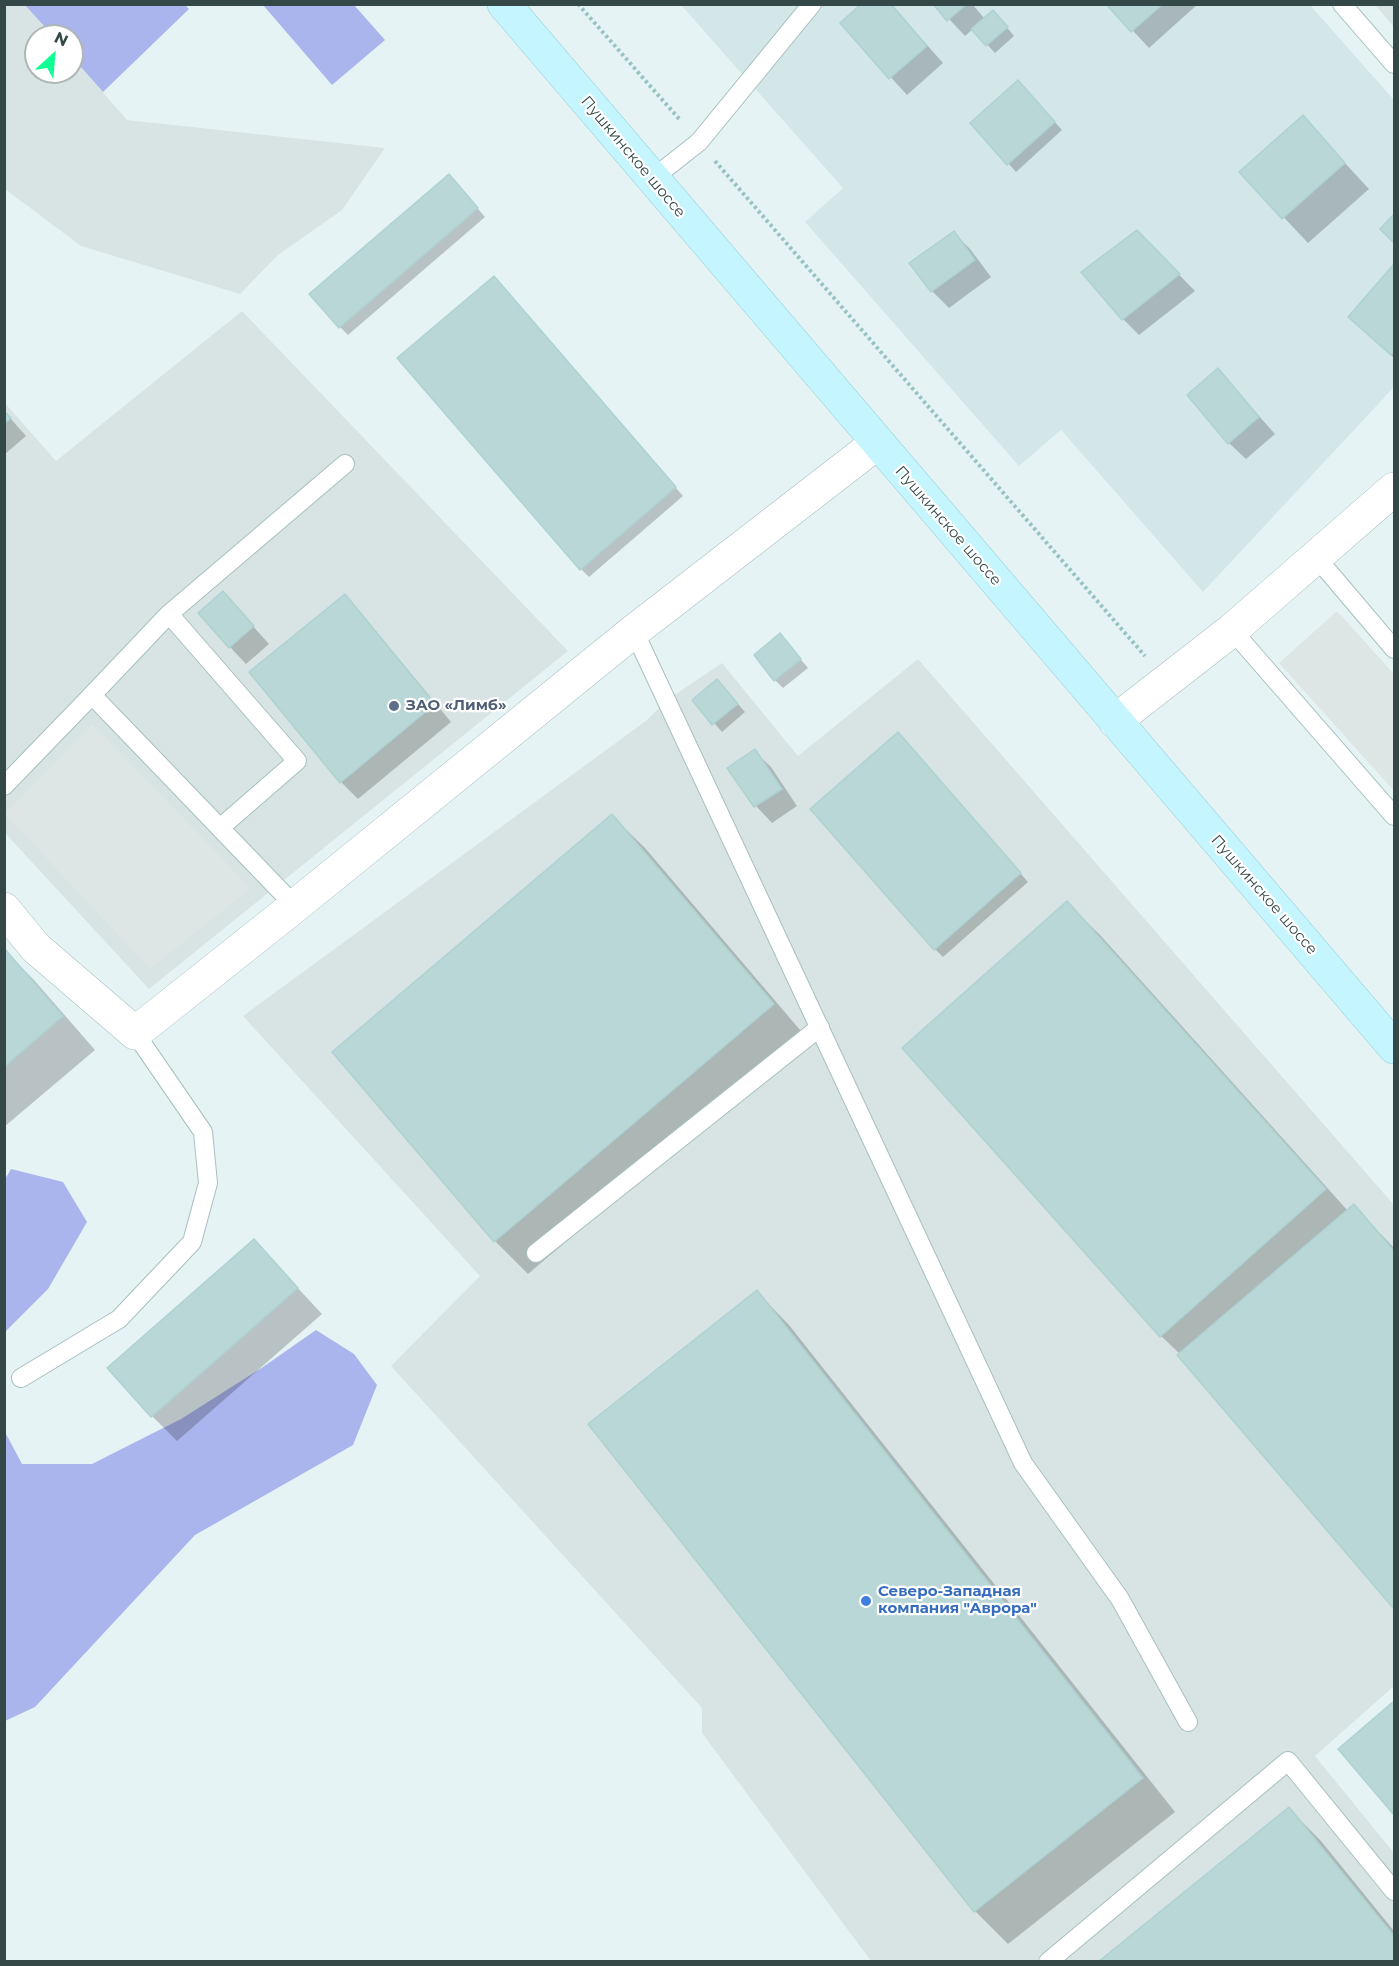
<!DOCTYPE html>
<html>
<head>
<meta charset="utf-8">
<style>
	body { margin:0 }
	#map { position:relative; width:1399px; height:1966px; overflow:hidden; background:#e6f3f5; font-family:Montserrat,sans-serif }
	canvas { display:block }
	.frame { position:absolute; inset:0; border:6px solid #344848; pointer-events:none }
	.north { position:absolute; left:24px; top:24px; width:60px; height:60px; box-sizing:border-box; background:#fff; border:2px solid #aeb6b6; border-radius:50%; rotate:26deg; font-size:16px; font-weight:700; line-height:24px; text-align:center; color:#344848 }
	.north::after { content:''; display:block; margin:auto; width:21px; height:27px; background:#12ff95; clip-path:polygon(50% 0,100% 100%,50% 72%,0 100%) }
</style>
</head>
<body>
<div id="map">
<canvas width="1399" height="1966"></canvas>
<div class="frame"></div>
<div class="north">N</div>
</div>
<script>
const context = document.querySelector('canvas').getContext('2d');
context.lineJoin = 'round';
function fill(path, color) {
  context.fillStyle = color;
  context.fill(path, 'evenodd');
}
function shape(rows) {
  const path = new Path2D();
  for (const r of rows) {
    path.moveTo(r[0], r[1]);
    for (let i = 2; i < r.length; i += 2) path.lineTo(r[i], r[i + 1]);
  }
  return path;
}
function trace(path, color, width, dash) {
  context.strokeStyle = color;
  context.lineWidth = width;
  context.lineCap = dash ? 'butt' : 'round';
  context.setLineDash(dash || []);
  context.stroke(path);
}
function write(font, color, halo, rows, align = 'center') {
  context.font = font + ' Montserrat,sans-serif';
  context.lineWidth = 4.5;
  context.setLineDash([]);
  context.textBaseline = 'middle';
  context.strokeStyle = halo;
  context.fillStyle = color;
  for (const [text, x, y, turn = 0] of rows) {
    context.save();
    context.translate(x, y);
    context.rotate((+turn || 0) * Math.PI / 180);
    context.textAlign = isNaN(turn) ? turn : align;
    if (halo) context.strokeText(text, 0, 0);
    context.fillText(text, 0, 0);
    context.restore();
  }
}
fill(shape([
	[681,5,1310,5,1394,100,1394,387,1203,592,1061,430,1019,466,805,222,843,188]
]), '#d3e7e9');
fill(shape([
	[4,5,25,5,53,36,36,36,36,72,72,72,72,57,127,120,385,148,342,210,278,255,240,294,81,246,5,189],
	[1375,5,1394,5,1394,27],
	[242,311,568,651,149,989,5,833,4,700,6,698,4,695,4,402,56,461],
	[918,659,1394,1205,1394,1686,1315,1756,1394,1853,1394,1961,871,1961,702,1733,702,1708,391,1366,480,1276,243,1016,647,720,667,700,722,663,798,756]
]), '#d8e4e3');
fill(shape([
	[184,4,189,9,103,92,72,57,72,36,53,36,25,5],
	[263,5,354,5,385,40,332,85],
	[11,1169,63,1182,87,1222,48,1289,5,1332,4,1181],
	[316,1330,354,1354,377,1385,353,1445,195,1535,35,1707,5,1721,5,1432,22,1464,92,1464,181,1419,263,1367]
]), '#aab4ed');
fill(shape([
	[1337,611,1394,674,1394,791,1279,663],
	[92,724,251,888,150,969,5,814]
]), '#dee5e5');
fill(shape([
	[935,4,972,4,985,19,1001,20,1014,36,995,53,973,29,965,36],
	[1108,4,1198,4,1149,48],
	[895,9,943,63,907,95,842,24],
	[1026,90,1062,130,1016,172,972,123],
	[1302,117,1369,189,1308,243,1241,172],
	[456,184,485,217,348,335,340,327],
	[1137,232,1195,291,1139,335,1123,319],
	[954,233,970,249,991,277,949,308,932,291,911,263],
	[1394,266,1394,358,1350,317],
	[501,286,683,496,589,577,581,569],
	[1218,370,1275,434,1246,459,1229,443],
	[4,411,26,436,4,455],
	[223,593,269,644,246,664,230,647],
	[345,596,361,613,451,722,358,799,341,782],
	[780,635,808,668,783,688,775,680],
	[725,689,745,712,722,732,694,700],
	[905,742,1028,882,943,957,935,949],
	[754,751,771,767,797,806,772,823,756,806,729,768],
	[612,816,645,848,806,1037,528,1274,495,1241,334,1053],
	[1067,903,1100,935,1348,1211,1354,1206,1394,1248,1394,1607,1180,1354,1161,1336],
	[4,950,34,980,95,1050,4,1127],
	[254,1241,322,1314,177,1441,152,1416,109,1368],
	[757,1292,789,1325,1175,1812,1008,1944,975,1911,590,1424],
	[1394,1703,1394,1813,1340,1749],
	[1289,1809,1321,1841,1394,1931,1394,1962,1101,1962]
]), '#0003');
const building = shape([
	[861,4,891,4,927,46,889,79,840,23,861,4],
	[933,4,967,4,947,21,933,4],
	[1106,4,1163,4,1131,32,1106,4],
	[993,10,1008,27,986,46,971,29,993,10],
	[1018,80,1055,122,1007,165,970,123,1018,80],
	[1303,115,1345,163,1282,219,1239,172,1303,115],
	[449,174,478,208,339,328,309,294,449,174],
	[1394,214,1394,243,1380,229,1394,214],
	[1137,230,1180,274,1122,320,1081,272,1137,230],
	[954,231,975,260,931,292,909,263,954,231],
	[1394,264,1394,351,1391,355,1348,317,1394,264],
	[494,276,676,487,580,570,397,358,494,276],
	[1218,368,1259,417,1228,444,1187,395,1218,368],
	[4,411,11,418,4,424,4,411],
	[223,591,254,626,229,648,198,613,223,591],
	[345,594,435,704,340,783,249,672,345,594],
	[780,633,801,659,774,681,754,655,780,633],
	[717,679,738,704,712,725,692,700,717,679],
	[898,732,1021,873,934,950,810,809,898,732],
	[755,749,782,789,754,807,727,768,755,749],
	[612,814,774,1004,494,1242,332,1052,612,814],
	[1067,901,1326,1189,1160,1337,902,1048,1067,901],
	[4,948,63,1016,4,1067,4,948],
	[1354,1204,1394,1251,1394,1609,1177,1355,1354,1204],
	[254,1239,298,1288,151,1417,107,1368,254,1239],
	[757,1290,1143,1778,974,1912,588,1424,757,1290],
	[1394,1701,1394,1815,1338,1749,1394,1701],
	[1289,1807,1394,1936,1394,1962,1098,1962,1289,1807]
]);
fill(building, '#bad7d7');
trace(building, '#add2d3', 1.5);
const service = shape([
	[1342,4,1394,64],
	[652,179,699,142,812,4],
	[1316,557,1394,649],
	[169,614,297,761,221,827],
	[1232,630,1394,816],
	[634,631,1023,1463,1120,1599,1188,1722],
	[4,786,92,695],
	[295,906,92,695,169,614,345,464],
	[536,1253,820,1027],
	[21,1378,119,1319,192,1242,208,1183,203,1132,135,1033],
	[1048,1962,1288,1761,1394,1891]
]);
const minor = shape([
	[1115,721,1232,630,1394,489],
	[4,909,36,948,135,1033,295,906,634,631,877,443]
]);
const secondary = shape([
	[504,4,1394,1047]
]);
trace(service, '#a7bfc1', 20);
trace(minor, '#a7bfc1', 34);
trace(secondary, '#8fccd5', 34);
trace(shape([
	[578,4,681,121],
	[715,161,1145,656]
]), '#97c2c4', 4, [3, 3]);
trace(service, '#fff', 18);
trace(minor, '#fff', 33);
trace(secondary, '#c5f6ff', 33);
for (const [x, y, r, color] of [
	[394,706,6,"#5c6f8a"],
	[866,1601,6,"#3f7fe0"]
]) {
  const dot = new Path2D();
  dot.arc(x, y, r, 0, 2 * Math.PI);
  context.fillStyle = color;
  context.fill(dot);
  trace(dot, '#fff', 2);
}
write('15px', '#344848', '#fff', [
	["Пушкинское шоссе",633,157,50],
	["Пушкинское шоссе",948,526,49],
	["Пушкинское шоссе",1264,895,49]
]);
write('bold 15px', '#4e5e75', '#fff', [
	["ЗАО «Лимб»",406,706]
], 'left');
write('bold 15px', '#366cbe', '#fff', [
	["Северо-Западная",878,1592],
	["компания \"Аврора\"",878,1609]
], 'left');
</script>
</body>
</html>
